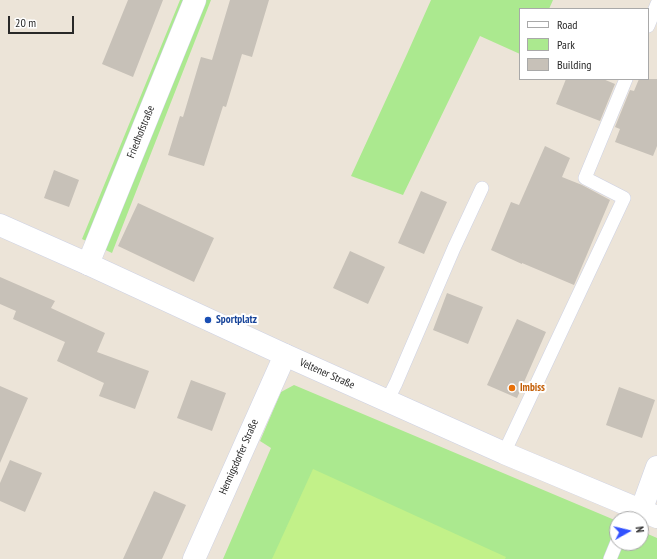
<!DOCTYPE html>
<html>
<head>
<meta charset="utf-8">
<style>
	body { margin:0 }
	#map { position:relative; width:657px; height:559px; overflow:hidden; background:#ece4d8; font-family:"PT Sans Narrow",sans-serif }
	canvas { display:block }
	.legend { position:absolute; left:519px; top:8px; width:130px; height:72px; box-sizing:border-box; background:#fff; border:1px solid #a9a9a9; margin:0; padding:5px 7px; list-style:none; font-size:12px; color:#282828 }
	.legend li { display:flex; align-items:center; gap:8px; height:20px }
	.legend b { width:20px; border:1px solid #a9a9a9 }
	.north { position:absolute; left:609px; top:511px; width:40px; height:40px; box-sizing:border-box; background:#fff; border:1px solid #a9a9a9; border-radius:50%; rotate:82deg; font-size:11px; font-weight:700; line-height:16px; text-align:center; color:#282828 }
	.north::after { content:''; display:block; margin:auto; width:14px; height:18px; background:#3252ff; clip-path:polygon(50% 0,100% 100%,50% 72%,0 100%) }
	.scale { position:absolute; left:8px; top:16px; width:66px; height:18px; box-sizing:border-box; border:2px solid #282828; border-top:0; padding-left:5px; font-size:12px; line-height:14px; white-space:nowrap; color:#282828; -webkit-text-stroke:3px #fff; paint-order:stroke }
</style>
</head>
<body>
<div id="map">
<canvas width="657" height="559"></canvas>
<ul class="legend">
<li><b style="height:5px;background:#fff"></b>Road</li>
<li><b style="height:11px;background:#abe98f"></b>Park</li>
<li><b style="height:11px;background:#c7c1b8"></b>Building</li>
</ul>
<div class="north">N</div>
<div class="scale">20 m</div>
</div>
<script>
const context = document.querySelector('canvas').getContext('2d');
context.lineJoin = 'round';
function fill(path, color) {
  context.fillStyle = color;
  context.fill(path, 'evenodd');
}
function shape(rows) {
  const path = new Path2D();
  for (const r of rows) {
    path.moveTo(r[0], r[1]);
    for (let i = 2; i < r.length; i += 2) path.lineTo(r[i], r[i + 1]);
  }
  return path;
}
function trace(path, color, width, dash) {
  context.strokeStyle = color;
  context.lineWidth = width;
  context.lineCap = dash ? 'butt' : 'round';
  context.setLineDash(dash || []);
  context.stroke(path);
}
function write(font, color, halo, rows, align = 'center') {
  context.font = font + ' "PT Sans Narrow",sans-serif';
  context.lineWidth = 4;
  context.setLineDash([]);
  context.textBaseline = 'middle';
  context.strokeStyle = halo;
  context.fillStyle = color;
  for (const [text, x, y, turn = 0] of rows) {
    context.save();
    context.translate(x, y);
    context.rotate((+turn || 0) * Math.PI / 180);
    context.textAlign = isNaN(turn) ? turn : align;
    if (halo) context.strokeText(text, 0, 0);
    context.fillText(text, 0, 0);
    context.restore();
  }
}
fill(shape([
	[180,0,211,0,112,253,82,239],
	[431,0,553,0,549,9,520,9,520,54,480,36,403,195,351,176,407,54],
	[294,385,617,521,617,543,641,543,641,531,657,538,657,559,223,559,271,448,260,441,281,392]
]), '#abe98f');
fill(shape([
	[313,469,506,557,505,559,272,559]
]), '#c2f189');
fill(shape([
	[128,0,163,0,133,77,102,64],
	[230,0,269,0,252,57,242,54,226,107,223,106,204,166,168,155,180,116,183,117,201,57,212,60],
	[566,79,603,79,615,84,600,121,556,104],
	[639,79,657,79,657,146,653,156,615,142,620,129,615,127,630,90,634,91],
	[545,146,570,158,562,177,582,185,610,200,574,285,522,263,522,264,491,250,511,202,519,205],
	[54,170,79,180,69,207,44,198],
	[421,191,447,202,424,254,398,243],
	[138,203,214,238,194,282,118,246],
	[350,251,385,267,368,304,333,288],
	[0,277,55,301,51,308,105,333,97,352,149,371,135,409,99,396,104,383,57,361,65,342,13,319,16,311,0,304],
	[447,293,483,307,468,344,433,330],
	[517,319,546,332,517,398,487,385],
	[191,380,226,393,212,431,177,418],
	[0,386,28,398,0,463],
	[619,387,655,400,642,438,606,425],
	[10,460,42,473,25,512,0,501,0,483],
	[154,491,186,505,162,559,123,559]
]), '#c7c1b8');
const service = shape([
	[648,26,657,4],
	[387,401,396,383,454,248,482,188],
	[504,453,624,198,585,178,626,79],
	[610,559,617,542]
]);
const minor = shape([
	[88,264,195,0],
	[641,511,657,467],
	[194,559,285,355]
]);
const secondary = shape([
	[0,225,88,264,285,355,504,453,657,517]
]);
trace(service, '#cdd1e3', 14);
trace(minor, '#cdd1e3', 23);
trace(secondary, '#cdd1e3', 23);
trace(service, '#fff', 13);
trace(minor, '#fff', 22);
trace(secondary, '#fff', 22);
for (const [x, y, r, color] of [
	[208,320,4,"#1a4fb4"],
	[512,388,4,"#e8710a"]
]) {
  const dot = new Path2D();
  dot.arc(x, y, r, 0, 2 * Math.PI);
  context.fillStyle = color;
  context.fill(dot);
  trace(dot, '#fff', 1.5);
}
write('11px', '#282828', '#fff', [
	["Friedhofstraße",141,132,-68],
	["Veltener Straße",327,374,24],
	["Hennigsdorfer Straße",239,457,-66]
]);
write('bold 11px', '#164399', '#fff', [
	["Sportplatz",216,320]
], 'left');
write('bold 11px', '#c56008', '#fff', [
	["Imbiss",520,388]
], 'left');
</script>
</body>
</html>
